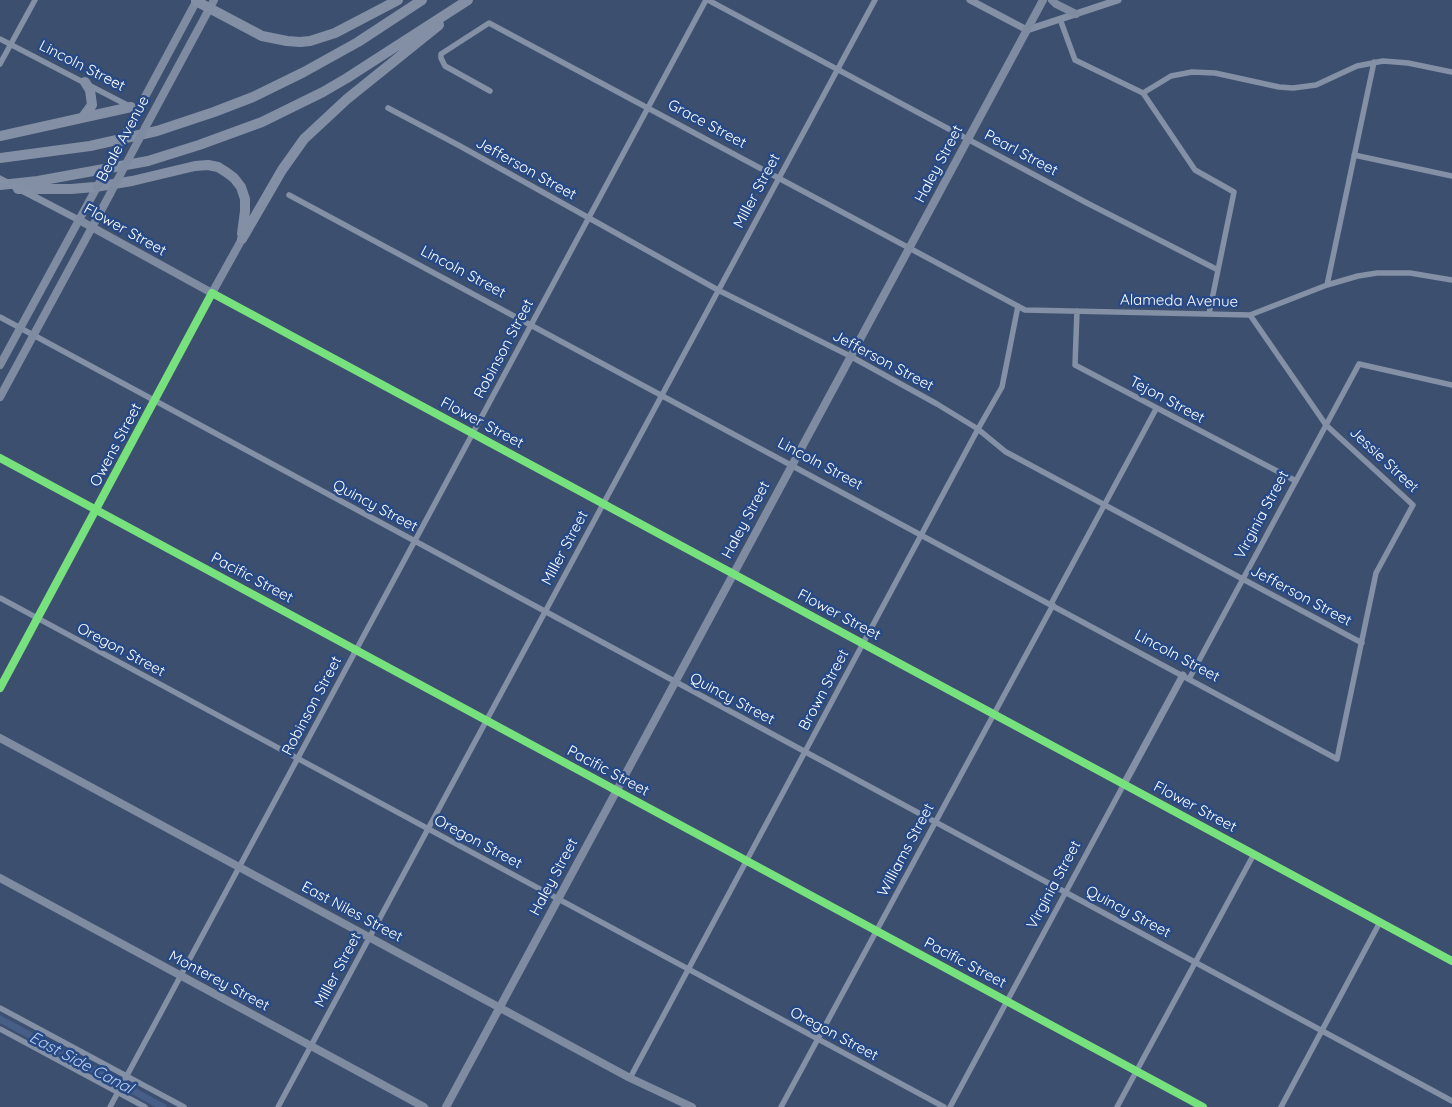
<!DOCTYPE html>
<html>
<head>
<meta charset="utf-8">
<style>
	body { margin:0 }
	canvas { display:block; background:#3d4f6f }
</style>
</head>
<body>
<canvas width="1452" height="1107"></canvas>
<script>
const context = document.querySelector('canvas').getContext('2d');
context.lineJoin = 'round';
function shape(rows) {
  const path = new Path2D();
  for (const r of rows) {
    path.moveTo(r[0], r[1]);
    for (let i = 2; i < r.length; i += 2) path.lineTo(r[i], r[i + 1]);
  }
  return path;
}
function trace(path, color, width, dash) {
  context.strokeStyle = color;
  context.lineWidth = width;
  context.lineCap = dash ? 'butt' : 'round';
  context.setLineDash(dash || []);
  context.stroke(path);
}
function write(font, color, halo, rows, align = 'center') {
  context.font = font + ' Quicksand,sans-serif';
  context.lineWidth = 5;
  context.setLineDash([]);
  context.textBaseline = 'middle';
  context.strokeStyle = halo;
  context.fillStyle = color;
  for (const [text, x, y, turn = 0] of rows) {
    context.save();
    context.translate(x, y);
    context.rotate((+turn || 0) * Math.PI / 180);
    context.textAlign = isNaN(turn) ? turn : align;
    if (halo) context.strokeText(text, 0, 0);
    context.fillText(text, 0, 0);
    context.restore();
  }
}
trace(shape([
	[0,1019,163,1107]
]), '#475e89', 7);
trace(shape([
	[708,0,1087,203,1218,270],
	[1060,19,1075,60,1143,93,1195,170,1234,192,1209,314],
	[0,39,131,107],
	[0,64,35,0],
	[490,91,445,66,441,58,441,54,489,23,1025,310,1250,315,1327,285,1358,276,1377,273,1410,273,1452,280],
	[1143,93,1171,76,1192,72,1215,73,1279,87,1293,88,1316,85,1357,66,1383,61,1408,63,1452,72],
	[388,108,460,146,718,290,850,356,937,404,978,429,1006,452,1362,643],
	[1354,155,1452,176],
	[289,195,1337,759,1376,573,1413,505,1326,425,1250,315],
	[1327,285,1374,62],
	[1077,311,1075,365,1296,481],
	[0,317,1452,1101],
	[0,458,1203,1107],
	[0,598,944,1107],
	[1051,604,1156,409],
	[1189,679,1359,364,1452,385],
	[0,688,212,293],
	[0,1008,184,1107],
	[0,1029,145,1107],
	[630,1078,978,429,1002,387,1018,306],
	[110,1107,706,0],
	[278,1107,875,0],
	[781,1107,1053,605],
	[950,1107,1124,784],
	[1117,1107,1254,854],
	[1281,1107,1380,922]
]), '#8390a5', 5.5);
trace(shape([
	[970,0,1027,30,1118,0],
	[35,197,79,220],
	[212,293,1452,961],
	[1124,784,1183,675]
]), '#8390a5', 7);
trace(shape([
	[1052,0,1056,4,1076,14],
	[132,121,197,0],
	[145,128,214,0],
	[79,220,212,293,242,239],
	[0,365,97,187],
	[0,397,110,194],
	[0,738,630,1078,692,1107],
	[0,878,424,1107],
	[446,1107,1043,0]
]), '#7e8ba1', 8);
trace(shape([
	[196,1,262,36,287,41,300,42,310,41,335,33,398,0],
	[83,117,92,105,90,90,85,82],
	[0,136,131,107],
	[0,158,90,146,157,131,214,112,253,97,304,72,358,42,422,0],
	[0,185,38,181,148,161,199,145,262,122,323,92,347,78,468,0],
	[18,189,71,189,95,187,132,181,195,166,208,165,218,167,226,172,234,178,241,187,245,199,245,211,242,234],
	[242,239,282,170,304,139,347,99,439,25]
]), '#838fa4', 10);
trace(shape([
	[0,179,35,197]
]), '#8390a5', 7);
trace(shape([
	[97,187,132,121],
	[110,194,145,128]
]), '#7e8ba1', 8);
trace(shape([
	[0,458,1203,1107],
	[0,688,212,293,1452,961]
]), '#77e17e', 8);
write('15px', '#fff', '#274985', [
	["Lincoln Street",82,66,27],
	["Grace Street",707,124,28],
	["Beale Avenue",123,139,-62],
	["Pearl Street",1021,153,28],
	["Haley Street",939,164,-62],
	["Jefferson Street",526,169,29],
	["Miller Street",757,191,-62],
	["Flower Street",125,230,29],
	["Lincoln Street",463,272,28],
	["Alameda Avenue",1179,301,1],
	["Robinson Street",504,349,-62],
	["Jefferson Street",883,361,28],
	["Tejon Street",1167,400,28],
	["Flower Street",482,423,28],
	["Owens Street",116,445,-62],
	["Jessie Street",1384,460,43],
	["Lincoln Street",820,464,28],
	["Quincy Street",375,506,28],
	["Virginia Street",1262,515,-62],
	["Haley Street",746,520,-62],
	["Miller Street",565,548,-62],
	["Pacific Street",252,578,28],
	["Jefferson Street",1301,596,28],
	["Flower Street",839,615,28],
	["Oregon Street",121,650,28],
	["Lincoln Street",1177,656,28],
	["Brown Street",824,690,-62],
	["Quincy Street",732,699,28],
	["Robinson Street",312,706,-62],
	["Pacific Street",608,771,28],
	["Flower Street",1195,807,28],
	["Oregon Street",478,842,28],
	["Williams Street",906,850,-62],
	["Haley Street",554,877,-62],
	["Virginia Street",1054,885,-62],
	["East Niles Street",352,912,28],
	["Quincy Street",1128,912,28],
	["Pacific Street",965,963,28],
	["Miller Street",338,970,-62],
	["Monterey Street",219,981,28],
	["Oregon Street",834,1034,28]
]);
write('italic 16px', '#bcd0ef', '#274985', [
	["East Side Canal",81,1063,28]
]);
</script>
</body>
</html>
